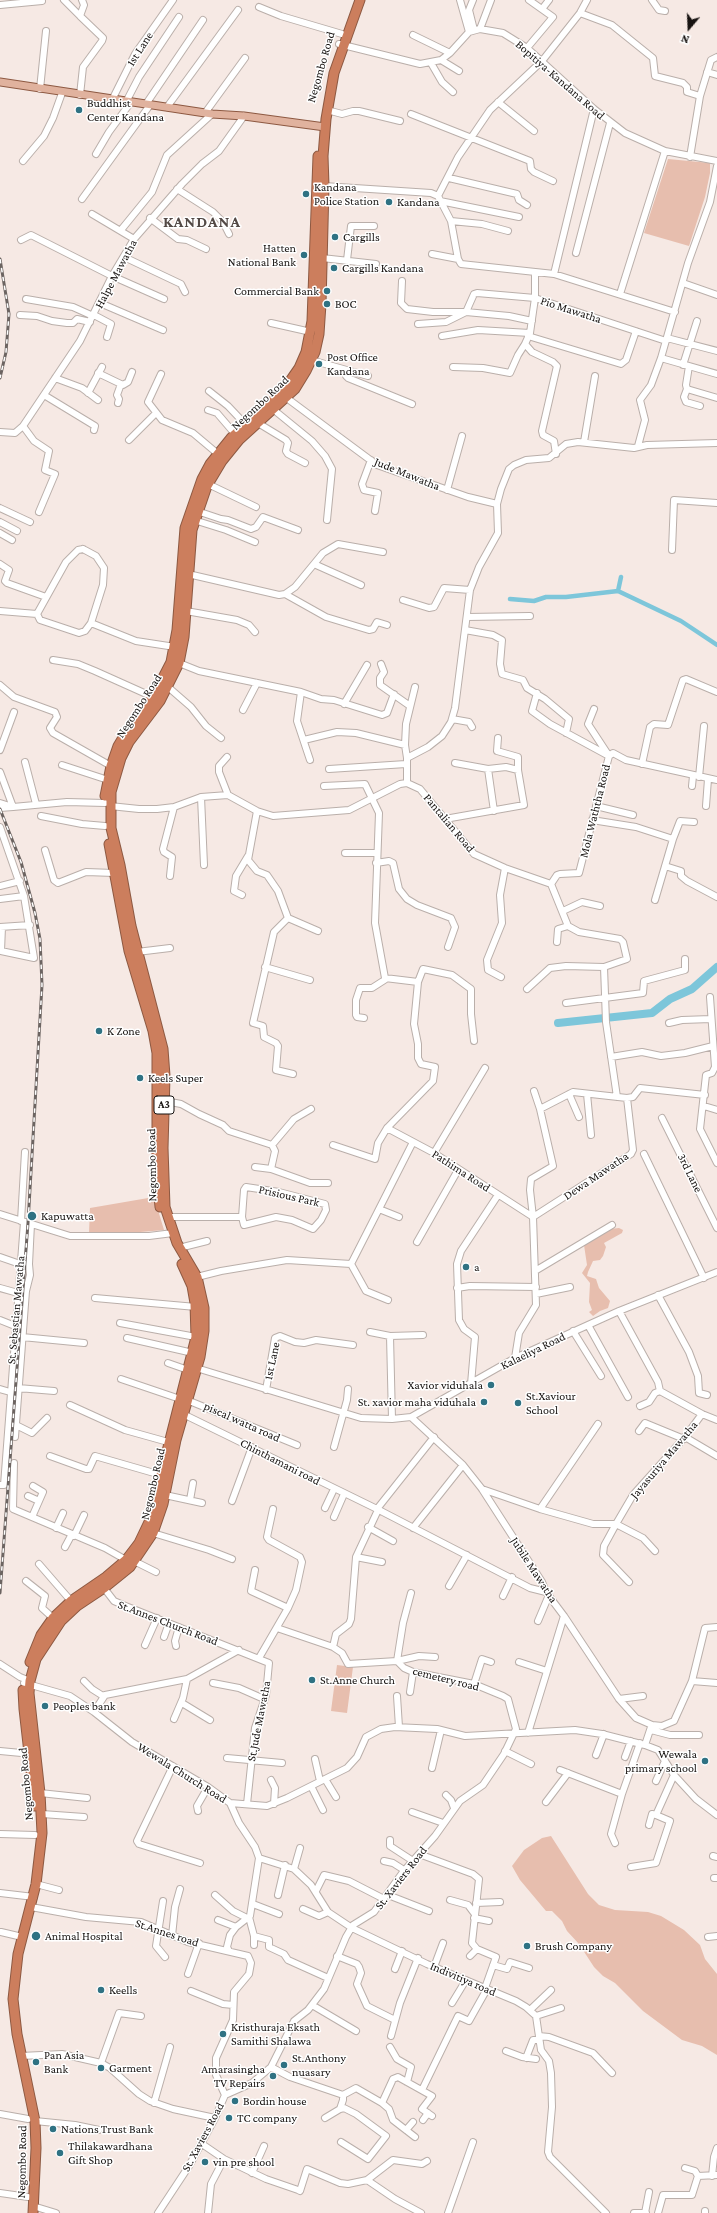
<!DOCTYPE html>
<html>
<head>
<meta charset="utf-8">
<style>
	body { margin:0 }
	#map { position:relative; width:717px; height:2213px; overflow:hidden; background:#f6e9e4; font-family:"Crimson Pro",serif }
	canvas { display:block }
	.north { position:absolute; left:669px; top:8px; width:40px; height:40px; -webkit-text-stroke:3px #fff; paint-order:stroke; rotate:199deg; font-size:11px; font-weight:700; line-height:16px; text-align:center; color:#171311 }
	.north::after { content:''; display:block; margin:auto; width:14px; height:18px; background:#171311; clip-path:polygon(50% 0,100% 100%,50% 72%,0 100%) }
</style>
</head>
<body>
<div id="map">
<canvas width="717" height="2213"></canvas>
<div class="north">N</div>
</div>
<script>
const context = document.querySelector('canvas').getContext('2d');
context.lineJoin = 'round';
function fill(path, color) {
  context.fillStyle = color;
  context.fill(path, 'evenodd');
}
function shape(rows) {
  const path = new Path2D();
  for (const r of rows) {
    path.moveTo(r[0], r[1]);
    for (let i = 2; i < r.length; i += 2) path.lineTo(r[i], r[i + 1]);
  }
  return path;
}
function trace(path, color, width, dash) {
  context.strokeStyle = color;
  context.lineWidth = width;
  context.lineCap = dash ? 'butt' : 'round';
  context.setLineDash(dash || []);
  context.stroke(path);
}
function write(font, color, halo, rows, align = 'center') {
  context.font = font + ' "Crimson Pro",serif';
  context.lineWidth = 3;
  context.setLineDash([]);
  context.textBaseline = 'middle';
  context.strokeStyle = halo;
  context.fillStyle = color;
  for (const [text, x, y, turn = 0] of rows) {
    context.save();
    context.translate(x, y);
    context.rotate((+turn || 0) * Math.PI / 180);
    context.textAlign = isNaN(turn) ? turn : align;
    if (halo) context.strokeText(text, 0, 0);
    context.fillText(text, 0, 0);
    context.restore();
  }
}
fill(shape([
	[668,159,710,163,710,173,705,197,689,246,644,233],
	[154,1197,164,1230,117,1234,89,1233,90,1208],
	[619,1228,623,1230,622,1233,604,1243,606,1247,603,1256,600,1260,593,1261,588,1272,587,1276,596,1279,599,1288,610,1301,608,1308,600,1311,593,1316,589,1312,592,1310,589,1302,590,1283,582,1273,587,1265,584,1245,610,1229],
	[337,1665,353,1667,347,1713,331,1711],
	[551,1836,588,1894,599,1905,615,1910,648,1912,661,1916,684,1930,700,1945,705,1959,717,1974,717,2055,702,2046,682,2040,643,2011,615,1983,603,1976,594,1967,579,1944,567,1931,562,1921,552,1911,546,1911,520,1880,512,1866,524,1850,542,1838]
]), '#e7beae');
trace(shape([
	[618,591,681,621,717,645],
	[510,599,534,601,546,597,566,597,618,591,621,577]
]), '#7dc6da', 4.5);
trace(shape([
	[558,1023,652,1013,670,999,692,989,717,967]
]), '#7dc6da', 8);
const minor = shape([
	[64,0,80,16],
	[460,0,469,32],
	[473,0,469,10,474,30],
	[652,0,659,10,665,11],
	[0,5,42,1],
	[259,7,281,16,342,34],
	[542,9,549,0],
	[580,13,612,25,653,58,655,76,683,83,687,87,687,92,700,96],
	[480,29,491,0],
	[413,35,450,53],
	[339,44,420,64,441,60,450,53,469,32,480,29,503,33,527,48,594,109,625,133,665,151,717,161],
	[527,48,553,17,529,0],
	[441,60,459,71],
	[431,63,442,82,453,92],
	[707,72,717,75],
	[40,89,46,31],
	[80,95,83,67,102,41,103,38,80,16,84,5,82,0],
	[112,100,135,54,173,0],
	[126,102,139,77,179,17],
	[498,102,534,131],
	[146,104,203,20],
	[167,107,238,10],
	[327,110,342,114,353,111,359,111,400,121],
	[205,113,245,58],
	[411,114,530,161,531,169,534,172,553,181],
	[96,154,109,132,131,102],
	[690,157,700,96,711,60,717,57],
	[23,161,44,136,53,118,62,93],
	[449,178,517,194,519,200,527,205],
	[324,186,431,193,438,196,451,221,458,259,461,264,554,274,675,312],
	[177,189,213,212,223,222,229,234],
	[438,196,458,157,490,110,542,61,580,13,587,0],
	[82,199,150,105],
	[440,201,519,217],
	[92,214,134,239],
	[150,218,178,239,187,240,206,249],
	[451,221,482,224,508,231],
	[121,230,152,192,167,155,212,114],
	[21,240,31,235,112,276,164,299],
	[576,253,610,123],
	[432,254,458,259],
	[124,257,181,284,185,292],
	[322,258,376,264],
	[347,260,351,226,374,226],
	[554,274,594,109],
	[402,281,401,303,407,309,433,312,466,312,509,316,532,321],
	[683,283,717,295],
	[620,294,665,151],
	[26,299,73,307,93,316],
	[100,303,163,330],
	[20,315,37,316,52,321,67,323,73,323,77,319,90,322],
	[94,315,111,324,107,337],
	[271,323,311,332],
	[418,324,446,322,466,312,474,294,477,293,535,298,535,272],
	[442,336,478,330,530,333],
	[528,336,621,364,626,360,636,331],
	[667,338,717,351],
	[661,358,717,374],
	[311,360,368,376],
	[683,365,697,321],
	[689,366,686,385,687,389,717,398],
	[453,367,483,368,510,373,518,355,525,344],
	[347,371,346,376,348,378,412,404],
	[98,373,123,385,128,382,132,372],
	[161,374,148,402,162,420,193,433,218,454],
	[55,378,82,388,98,400],
	[687,389,684,397,686,402,700,406],
	[209,391,228,406,245,424],
	[88,393,102,367],
	[44,395,95,426,94,430],
	[284,396,377,465,468,497,497,504],
	[118,403,119,399,117,395,121,384],
	[208,410,217,413,235,434],
	[274,410,312,441,325,456,332,469,327,520],
	[258,423,286,440,288,443,286,451,288,454,305,463],
	[23,426,34,441,49,451,45,470,55,474,39,512],
	[0,432,15,433,23,426,80,341,112,276,134,239,182,184,202,164,219,151,244,116],
	[129,440,156,413],
	[584,442,595,376],
	[638,446,645,420,640,400,651,385,661,358,688,263,710,202,717,166],
	[556,454,554,441,543,435,542,431,557,366,553,362,532,352,525,344,530,333,535,298,666,341],
	[371,460,362,484,364,490,378,493,375,511],
	[208,484,256,507],
	[447,490,462,436],
	[0,508,30,522],
	[197,511,221,519,228,520,251,529,256,527,263,517,298,530],
	[194,520,226,530,255,542],
	[0,522,17,531],
	[0,533,12,540],
	[83,549,96,556,104,568,103,585,91,623,85,631,79,633,40,620,37,614,66,562,78,550,83,549],
	[672,550,674,500,717,503],
	[0,564,9,570,5,581,7,583,46,597],
	[314,564,361,585],
	[188,574,279,595,285,594,295,587,323,553,338,544,383,552],
	[285,594,326,617,369,630,373,629,377,622,387,625],
	[403,600,429,608,434,607,444,588,470,590],
	[0,611,37,614],
	[186,611,237,620,249,625,255,632],
	[467,617,530,616],
	[91,623,136,641,175,647],
	[465,630,493,635,502,640,500,664,502,674,523,680,527,688,545,699,569,719,566,733],
	[53,660,78,664,95,671,153,697],
	[179,663,199,671,301,692,321,699,334,700,382,715,387,713,394,694],
	[381,664,384,672,380,678,380,685,410,706],
	[0,685,14,697,55,712,57,717,50,728,53,733,111,766],
	[168,687,191,707,206,726,221,738],
	[301,692,297,721,310,760],
	[537,693,532,711,550,724,609,756],
	[344,704,367,665],
	[594,709,588,724,609,756],
	[243,710,257,683],
	[452,719,469,722,472,727],
	[304,740,337,732,356,733,405,745],
	[0,750,14,712],
	[227,757,219,766,219,772,228,795],
	[407,758,405,745,406,724,415,687],
	[25,762,36,804],
	[455,763,488,769,494,811],
	[642,764,650,727,654,724,668,725,683,680,686,679,717,692],
	[62,765,108,780],
	[329,769,406,764],
	[488,769,506,767,518,770],
	[0,772,13,807,0,808],
	[699,777,704,726],
	[407,783,407,758,428,747,442,736,451,722,455,708,470,590,479,567,498,533,497,504,501,489,509,469,514,465,526,460,549,458,566,444,578,442,634,448,647,445,717,443],
	[324,786,365,784,379,813,375,923,385,978,418,982,414,1024,418,1044,418,1058,421,1064,435,1067,433,1081,387,1128,378,1143,375,1159,333,1145],
	[692,786,693,776],
	[201,797,204,865],
	[0,803,13,807,67,802,105,803],
	[110,806,139,809,157,809,174,807,201,797,228,795,257,811,273,816,349,810,400,784,407,783,420,789,474,854,505,868,551,884,568,926,579,932,620,939,623,942,627,959,604,967,606,1022,617,1097],
	[596,806,633,815],
	[706,806,708,779],
	[257,811,248,860,257,871,267,875,278,891,288,918,274,932,253,1023,263,1026,264,1037,276,1043,278,1046,276,1070,293,1074],
	[41,816,82,824,105,826],
	[445,819,524,805,518,770,518,757,497,751,498,738],
	[592,820,636,827,673,839,655,900],
	[0,827,24,896,34,958,1,951,2,927],
	[673,839,680,821,694,822],
	[45,850,54,880,58,883,86,872,114,873],
	[345,853,377,853],
	[376,863,389,861,393,863,399,889,407,899,417,905,451,918,455,927,448,947],
	[665,866,681,871,681,876,687,881,717,897],
	[170,876,172,857,164,852,163,849,174,807],
	[551,884,557,875,560,874,579,873,609,756,613,753,626,760,717,780],
	[0,886,20,881],
	[242,895,234,891,236,876,248,856],
	[0,899,24,896],
	[563,911,582,902,600,906],
	[288,918,318,931],
	[0,927,30,925],
	[557,942,558,929,568,926],
	[137,952,170,948],
	[265,967,310,980],
	[501,977,488,970,487,960,502,923,500,895,505,868],
	[418,982,423,969,452,975,471,989,471,1014,474,1041],
	[527,989,550,968,566,966,604,967],
	[710,997,715,1067,712,1073,706,1075,700,1129,717,1163],
	[566,1003,643,993,644,981,685,970,685,959],
	[364,1018,357,1017,356,1015,356,1000,360,988,372,988,386,979],
	[669,1023,682,1020,711,1019],
	[611,1057,642,1052,661,1056,685,1053,713,1046],
	[534,1091,540,1109],
	[569,1094,579,1117],
	[587,1094,591,1135],
	[165,1101,181,1104,199,1114,223,1125,229,1131,272,1145,275,1151,271,1169,310,1183,328,1183],
	[704,1106,717,1110],
	[662,1118,717,1228],
	[387,1128,434,1153,533,1217],
	[272,1145,294,1119,311,1109],
	[434,1153,485,1068],
	[644,1154,704,1278],
	[255,1167,271,1169],
	[379,1209,413,1142],
	[0,1214,70,1236,149,1236,173,1233],
	[168,1217,242,1217,244,1190,246,1187,279,1192,325,1204,326,1210,321,1220,313,1229,292,1220,276,1217,244,1225,242,1217],
	[533,1217,631,1154,633,1150,627,1098],
	[21,1221,25,1152],
	[417,1242,458,1170],
	[179,1248,207,1241],
	[0,1257,20,1264],
	[351,1264,366,1291,388,1300],
	[535,1271,612,1225],
	[197,1277,221,1271,287,1260,351,1264,379,1209,399,1217],
	[0,1288,18,1293],
	[457,1288,470,1286,536,1287],
	[536,1294,570,1287],
	[658,1295,689,1352,698,1376,699,1393,707,1395],
	[95,1298,196,1307],
	[619,1311,658,1382,660,1391,702,1414],
	[0,1320,15,1326],
	[120,1323,196,1337],
	[588,1325,628,1397],
	[573,1331,601,1376],
	[370,1332,390,1336],
	[22,1337,84,1343],
	[127,1338,193,1353],
	[515,1358,519,1333,536,1305,533,1217,530,1190,531,1179,553,1166,540,1109,573,1092,627,1098,633,1097,640,1088,705,1095],
	[168,1363,188,1370],
	[193,1367,361,1418,392,1419,411,1417,515,1358,619,1311,717,1272],
	[121,1379,180,1399],
	[471,1384,475,1337,464,1329,459,1320,457,1264,461,1251,498,1195],
	[18,1388,54,1391],
	[0,1389,10,1392],
	[266,1390,275,1338,280,1336,295,1342,304,1343,316,1340,353,1345],
	[187,1400,297,1445],
	[70,1405,125,1430,168,1442],
	[640,1406,649,1402,655,1393,660,1391],
	[183,1414,377,1509,530,1588,546,1592],
	[411,1417,463,1465,482,1489,542,1582,546,1592,564,1616,619,1699,636,1718,652,1725,662,1726,674,1721,692,1681,705,1628,717,1627],
	[392,1419,390,1336,423,1335],
	[16,1425,32,1433,47,1418],
	[639,1431,645,1423,684,1439],
	[15,1437,26,1291,30,1275,29,1264,31,1224],
	[685,1437,717,1456],
	[334,1447,347,1400,348,1389],
	[50,1456,86,1469,89,1469,95,1456,161,1475],
	[14,1463,13,1509,105,1548,126,1560],
	[0,1485,4,1485,24,1222],
	[482,1489,540,1509,593,1524,616,1524,633,1495,685,1437,702,1414,717,1420],
	[165,1495,202,1503],
	[28,1496,39,1501],
	[190,1500,193,1483],
	[232,1501,252,1447],
	[325,1508,334,1489],
	[377,1509,434,1437],
	[540,1509,598,1424],
	[32,1517,43,1492,33,1486],
	[334,1517,344,1494],
	[368,1527,393,1541],
	[56,1528,63,1513],
	[413,1528,463,1465],
	[153,1533,209,1550,232,1559],
	[74,1536,84,1515],
	[65,1547,72,1534],
	[356,1557,382,1562],
	[134,1561,156,1572],
	[39,1564,71,1601],
	[255,1570,251,1591,288,1608],
	[26,1581,45,1596,42,1608,53,1618],
	[629,1582,603,1555,604,1546,616,1524,643,1538,655,1551],
	[449,1586,467,1555],
	[104,1588,114,1601,123,1605,269,1663,266,1695,255,1728,247,1804],
	[411,1593,403,1623,397,1661,419,1656,435,1657],
	[503,1596,512,1577],
	[538,1621,549,1595],
	[164,1637,169,1623],
	[145,1645,157,1618],
	[176,1646,175,1641,179,1627],
	[333,1647,336,1634,349,1624,351,1619,356,1557,378,1510],
	[259,1658,288,1608,296,1590,302,1562,300,1557,269,1540,267,1537,273,1509],
	[519,1662,547,1671],
	[0,1664,20,1677,30,1681],
	[84,1681,92,1689,103,1696],
	[692,1681,717,1683],
	[24,1683,70,1696,94,1712,132,1742,208,1787,230,1803,267,1806,287,1798,347,1768,357,1757,366,1737,381,1729,395,1727,437,1729,465,1736,575,1730,602,1734,645,1745,658,1750,674,1775,696,1799,717,1815],
	[213,1683,239,1688,264,1699],
	[474,1684,482,1659,491,1662],
	[410,1692,413,1672],
	[397,1696,399,1727],
	[619,1699,643,1696],
	[182,1703,210,1720],
	[94,1712,105,1695,187,1679,239,1650],
	[174,1719,183,1698,187,1679],
	[651,1730,670,1735,699,1735],
	[528,1733,564,1616],
	[645,1745,651,1727],
	[0,1751,32,1754],
	[505,1751,531,1764],
	[596,1755,604,1734],
	[625,1757,631,1741],
	[227,1758,282,1763],
	[315,1759,320,1781],
	[173,1766,137,1841,139,1844,200,1863],
	[432,1768,441,1730],
	[560,1770,622,1794,640,1743],
	[325,1779,336,1797],
	[271,1780,275,1788,274,1804],
	[656,1781,665,1761],
	[311,1786,323,1810],
	[40,1793,87,1798],
	[446,1795,451,1800,454,1808],
	[546,1802,568,1773],
	[230,1803,239,1823,255,1847,259,1858,294,1869,311,1885,328,1912,352,1928,427,1964,516,2001,526,2007,536,2016,541,2050,549,2061,551,2073,552,2107,548,2152,550,2157,606,2213],
	[198,1811,197,1806,208,1787],
	[412,1812,443,1823],
	[42,1814,84,1817],
	[649,1825,652,1814,656,1815,674,1775],
	[0,1834,35,1835],
	[390,1840,390,1846,413,1861],
	[615,1843,611,1834,622,1794],
	[419,1854,473,1874,479,1879,472,1943,477,1949,496,1957,485,1988],
	[713,1856,717,1857],
	[384,1861,393,1863,404,1870],
	[631,1867,656,1863,670,1821,656,1815],
	[294,1869,300,1848],
	[714,1878,717,1878],
	[36,1884,59,1890],
	[316,1891,324,1875,349,1881,384,1899],
	[0,1893,34,1897],
	[215,1895,233,1911,247,1918],
	[278,1895,285,1865],
	[388,1895,429,1911],
	[450,1900,468,1905,474,1913],
	[163,1901,156,1946,165,1957],
	[476,1903,500,1902],
	[253,1904,279,1914],
	[31,1907,86,1917,141,1922,188,1942,248,1956,251,1963,249,1974,234,1992,233,2020,216,2058,216,2075,225,2095],
	[303,1909,319,1916,328,1912],
	[249,1917,254,1936,254,1945],
	[474,1918,489,1921],
	[218,1920,236,1927],
	[1,1932,18,1936],
	[172,1936,175,1907,180,1889],
	[254,1936,269,1940,269,1947,284,1954,288,1960,328,1978],
	[708,1937,717,1936],
	[229,1951,227,1947,230,1935,236,1927,250,1916,259,1858],
	[337,1956,357,1964,359,1967,361,1973,357,1984,367,2006,395,2020],
	[470,1956,477,1949],
	[493,1965,507,1969,510,1962,529,1968],
	[434,1967,443,1943],
	[395,1969,402,1951],
	[188,1974,199,1943],
	[191,1991,223,2004,233,2005],
	[452,2003,466,1980],
	[312,2005,356,2031],
	[530,2010,551,1990],
	[536,2016,561,2008],
	[391,2036,400,2003,418,1958],
	[539,2036,549,2037,593,2053,612,2073],
	[390,2047,397,2059,411,2067,407,2082],
	[506,2051,522,2057,536,2059],
	[21,2056,62,2054,101,2063,110,2068,139,2094,150,2101,173,2109,215,2118],
	[526,2058,533,2040,539,2040],
	[101,2063,119,2013,141,2016],
	[271,2067,290,2077,343,2095,343,2100,340,2109,344,2108,356,2114,386,2136,368,2159,341,2142],
	[422,2090,458,2016,469,2021,487,1989],
	[343,2095,356,2088,382,2103,389,2109,393,2120,415,2137],
	[154,2103,170,2047],
	[382,2103,393,2079,398,2077,432,2096,422,2109,432,2116],
	[0,2114,28,2119],
	[325,2118,340,2109],
	[423,2120,428,2113],
	[35,2121,75,2125,99,2130],
	[406,2130,413,2122],
	[202,2144,224,2159,266,2179,298,2190,300,2191,307,2169,340,2183,348,2184,367,2180,395,2199,421,2213],
	[685,2168,695,2171,698,2176],
	[252,2173,264,2146],
	[712,2176,714,2157,717,2148],
	[367,2180,393,2160,422,2164,427,2161],
	[0,2193,28,2197],
	[33,2206,56,2213],
	[158,2213,189,2166,215,2118,225,2095,252,2083,271,2067,294,2021,308,2010,324,1989,346,1937,353,1925,374,1912,403,1872,435,1836,460,1801,483,1785,504,1754,516,1729,508,1699,503,1696,474,1684,413,1672,404,1668,397,1661,348,1664,342,1653,333,1647,277,1628],
	[208,2213,211,2184,224,2159],
	[448,2213,473,2142],
	[634,2213,646,2213],
	[645,2213,649,2192],
	[658,2213,663,2195,692,2195,698,2176,717,2175],
	[705,2213,705,2211]
]);
const major = shape([
	[0,82,212,114,244,116,325,127]
]);
const highway = shape([
	[105,796,111,766,118,746,127,731,153,697,171,662,177,630,185,528,202,479,210,464,231,438,281,394,299,368,306,352,312,321,318,156],
	[109,844,129,951,153,1031,157,1053,157,1175,160,1207],
	[30,1662,41,1635,53,1618,71,1601,106,1577,126,1560,139,1543,149,1522,196,1337,195,1303,192,1286,182,1264],
	[23,1690,24,1709,35,1806],
	[33,2213,36,2148,35,2121,17,2034,13,1999,18,1954,36,1884,42,1833,40,1793,29,1693,30,1681,36,1659,61,1621,77,1606,104,1588,130,1567,153,1533,163,1504,176,1440,200,1357,204,1331,204,1308,197,1277,177,1243,165,1207,163,1148,165,1076,163,1049,131,926,120,865,111,828,111,792,121,758,129,742,160,701,179,663,184,637,192,530,207,486,222,461,239,440,295,389,306,371,315,352,319,334,321,304,324,186,323,156,326,119,334,73,360,0]
]);
trace(minor, '#baafaa', 8);
trace(major, '#8d5942', 9);
trace(highway, '#8d5942', 11);
trace(minor, '#fff', 6);
trace(major, '#e0b29e', 7);
trace(highway, '#cc7e5d', 9);
const rail = shape([
	[0,259,9,314,6,352,0,378],
	[0,809,21,862,35,913,40,939,42,985,28,1223,0,1593]
]);
trace(rail, '#6c6461', 3);
trace(rail, '#fff', 1.5, [4.5]);
for (const [x, y, r, color] of [
	[79,110,4,"#2f7283"],
	[306,194,4,"#2f7283"],
	[389,202,4,"#2f7283"],
	[335,237,4,"#2f7283"],
	[304,255,4,"#2f7283"],
	[334,268,4,"#2f7283"],
	[327,291,4,"#2f7283"],
	[327,304,4,"#2f7283"],
	[319,364,4,"#2f7283"],
	[99,1031,4,"#2f7283"],
	[140,1078,4,"#2f7283"],
	[32,1216,5,"#2f7283"],
	[466,1267,4,"#2f7283"],
	[491,1385,4,"#2f7283"],
	[484,1402,4,"#2f7283"],
	[518,1403,4,"#2f7283"],
	[312,1680,4,"#2f7283"],
	[45,1706,4,"#2f7283"],
	[705,1761,4,"#2f7283"],
	[36,1936,5,"#2f7283"],
	[527,1946,4,"#2f7283"],
	[101,1990,4,"#2f7283"],
	[223,2034,4,"#2f7283"],
	[36,2062,4,"#2f7283"],
	[284,2065,4,"#2f7283"],
	[101,2068,4,"#2f7283"],
	[273,2076,4,"#2f7283"],
	[235,2101,4,"#2f7283"],
	[229,2118,4,"#2f7283"],
	[53,2129,4,"#2f7283"],
	[60,2153,4,"#2f7283"],
	[205,2162,4,"#2f7283"]
]) {
  const dot = new Path2D();
  dot.arc(x, y, r, 0, 2 * Math.PI);
  context.fillStyle = color;
  context.fill(dot);
  trace(dot, '#fff', 1.5);
}
for (const [x, y, w] of [
	[164,1105,20]
]) {
  const box = new Path2D();
  box.roundRect(x - w / 2, y - 9, w, 18, 3);
  context.fillStyle = '#fff';
  context.fill(box);
  trace(box, '#171311', 1);
}
write('bold 11px', '#171311', null, [
	["A3",164,1105]
]);
write('12px', '#171311', '#fff', [
	["1st Lane",140,49,-57],
	["Negombo Road",321,67,-74],
	["Bopitiya-Kandana Road",560,80,41],
	["Halpe Mawatha",116,274,-62],
	["Pio Mawatha",571,310,18],
	["Negombo Road",260,403,-43],
	["Jude Mawatha",407,474,22],
	["Negombo Road",139,706,-57],
	["Mola Waththa Road",595,811,-76],
	["Pantalian Road",449,823,50],
	["Negombo Road",152,1165,-91],
	["Pathima Road",461,1171,33],
	["3rd Lane",690,1173,64],
	["Dewa Mawatha",596,1176,-34],
	["Prisious Park",289,1196,13],
	["St. Sebastian Mawatha",16,1310,-85],
	["Kalaeliya Road",533,1351,-26],
	["1st Lane",272,1361,-78],
	["piscal watta road",242,1422,24],
	["Jayasuriya Mawatha",664,1460,-50],
	["Chinthamani road",280,1462,27],
	["Negombo Road",153,1484,-77],
	["Jubile Mawatha",534,1570,57],
	["St.Annes Church Road",168,1623,21],
	["cemetery road",446,1679,14],
	["St.Jude Mawatha",259,1721,-79],
	["Wewala Church Road",182,1773,32],
	["Negombo Road",26,1784,-95],
	["St. Xaviers Road",401,1878,-52],
	["St.Annes road",167,1933,18],
	["Indivitiya road",463,1979,23],
	["St. Xaviers Road",203,2137,-62],
	["Negombo Road",22,2162,-89]
]);
write('12px', '#171311', '#fff', [
	["Buddhist",87,103],
	["Center Kandana",87,117],
	["Kandana",314,187],
	["Police Station",314,201],
	["Kandana",397,202],
	["Cargills",343,237],
	["Hatten",296,248,"right"],
	["National Bank",296,262,"right"],
	["Cargills Kandana",342,268],
	["Commercial Bank",319,291,"right"],
	["BOC",335,304],
	["Post Office",327,357],
	["Kandana",327,371],
	["K Zone",107,1031],
	["Keels Super",148,1078],
	["Kapuwatta",41,1216],
	["a",474,1267],
	["Xavior viduhala",483,1385,"right"],
	["St.Xaviour",526,1396],
	["School",526,1410],
	["St. xavior maha viduhala",476,1402,"right"],
	["St.Anne Church",320,1680],
	["Peoples bank",53,1706],
	["Wewala",697,1754,"right"],
	["primary school",697,1768,"right"],
	["Animal Hospital",45,1936],
	["Brush Company",535,1946],
	["Keells",109,1990],
	["Kristhuraja Eksath",231,2027],
	["Samithi Shalawa",231,2041],
	["Pan Asia",44,2055],
	["Bank",44,2069],
	["St.Anthony",292,2058],
	["nuasary",292,2072],
	["Garment",109,2068],
	["Amarasingha",265,2069,"right"],
	["TV Repairs",265,2083,"right"],
	["Bordin house",243,2101],
	["TC company",237,2118],
	["Nations Trust Bank",61,2129],
	["Thilakawardhana",68,2146],
	["Gift Shop",68,2160],
	["vin pre shool",213,2162]
], 'left');
context.letterSpacing = '1px';
write('bold 16px', '#534945', '#fff', [
	["KANDANA",202,222]
]);
context.letterSpacing = '0px';
</script>
</body>
</html>
